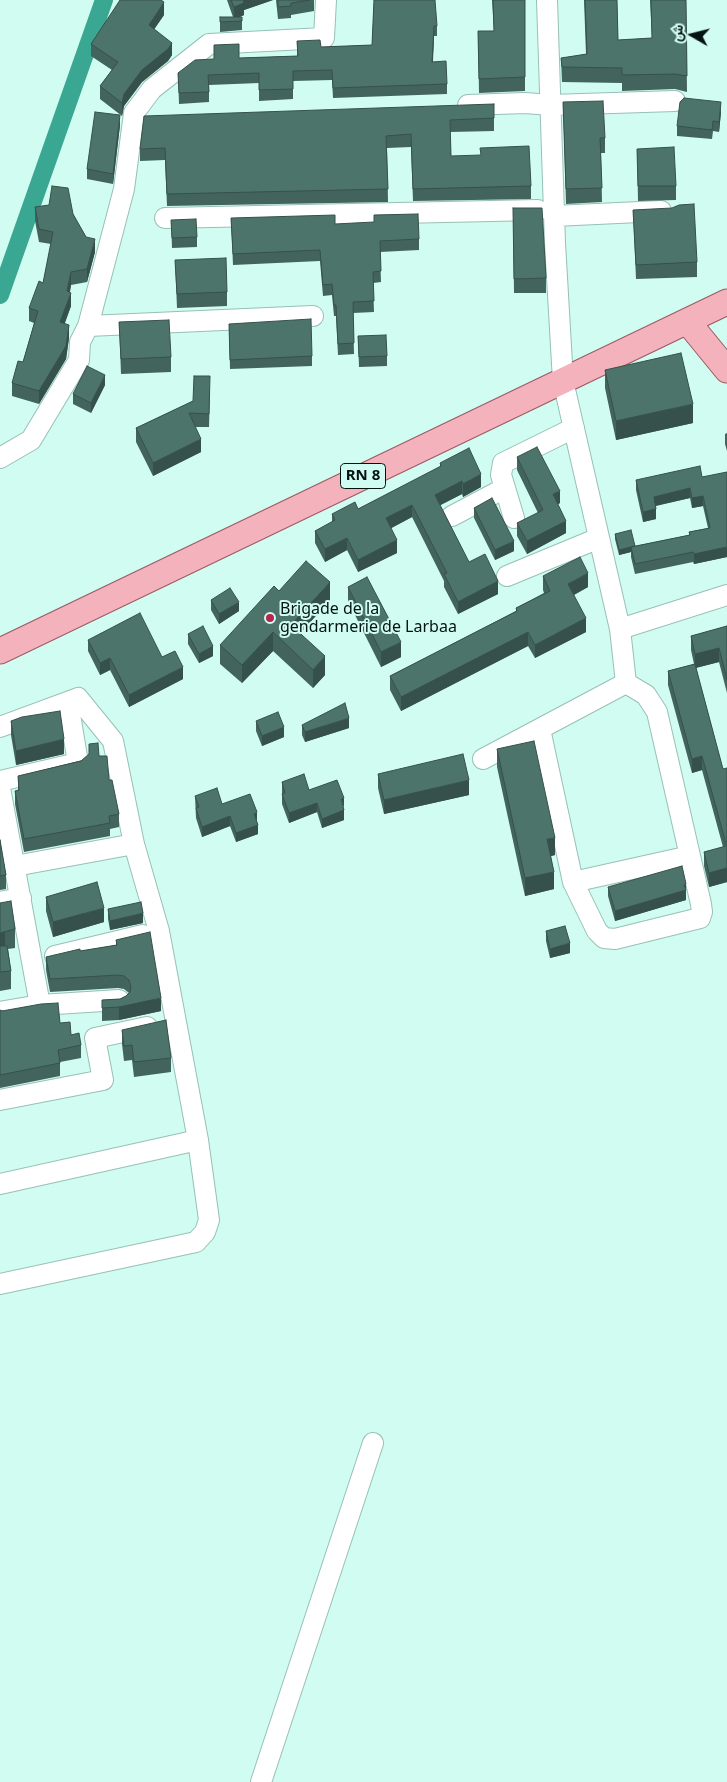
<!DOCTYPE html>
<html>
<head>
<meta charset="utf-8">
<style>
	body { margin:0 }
	#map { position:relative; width:727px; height:1782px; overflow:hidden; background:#d1fcf1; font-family:"Noto Sans",Vazirmatn,sans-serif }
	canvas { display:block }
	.north { position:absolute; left:667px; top:10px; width:50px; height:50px; -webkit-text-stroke:4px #d1fcf1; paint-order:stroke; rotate:278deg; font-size:14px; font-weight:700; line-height:20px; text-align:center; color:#051411 }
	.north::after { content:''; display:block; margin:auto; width:18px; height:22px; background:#051411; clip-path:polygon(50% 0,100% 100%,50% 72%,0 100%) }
</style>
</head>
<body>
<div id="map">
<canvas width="727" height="1782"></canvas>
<div class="north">ش</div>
</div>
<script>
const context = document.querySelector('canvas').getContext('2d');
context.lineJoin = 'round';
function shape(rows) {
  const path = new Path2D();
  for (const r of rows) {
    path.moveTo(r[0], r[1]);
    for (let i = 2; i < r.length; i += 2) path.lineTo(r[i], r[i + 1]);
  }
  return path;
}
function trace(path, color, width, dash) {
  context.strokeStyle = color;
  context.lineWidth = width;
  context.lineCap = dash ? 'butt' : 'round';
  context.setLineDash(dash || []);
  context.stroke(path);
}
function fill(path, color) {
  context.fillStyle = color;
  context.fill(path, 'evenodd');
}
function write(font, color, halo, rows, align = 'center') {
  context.font = font + ' "Noto Sans",sans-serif';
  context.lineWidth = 4;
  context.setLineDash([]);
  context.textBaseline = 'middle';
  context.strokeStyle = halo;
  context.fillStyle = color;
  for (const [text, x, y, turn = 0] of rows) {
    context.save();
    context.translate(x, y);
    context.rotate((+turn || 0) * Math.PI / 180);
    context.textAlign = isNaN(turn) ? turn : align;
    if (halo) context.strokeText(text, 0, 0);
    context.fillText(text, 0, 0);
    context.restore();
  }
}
trace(shape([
	[0,295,104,0]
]), '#3aa792', 18);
const minor = shape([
	[547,0,555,243,563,381,620,629,727,595],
	[468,105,525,103,551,105,675,101],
	[554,216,661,211],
	[165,218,538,210],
	[88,326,313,316],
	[0,458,31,440,79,360,80,342,88,326,124,189,134,113,152,89,209,44,324,38,326,0],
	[452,516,505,488],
	[514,518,501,475,503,463,574,428],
	[507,576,599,538],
	[0,727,78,698,113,741,134,844,159,931,198,1140,209,1220,205,1232,196,1242,0,1284],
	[540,729,573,882,597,931,604,938,615,939,700,918,702,912,701,904,657,712,646,695,626,683,620,629],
	[483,759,626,683],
	[0,781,78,763,68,702],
	[0,788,40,1005],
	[15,866,134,844],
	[573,882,690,856],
	[0,902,21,898],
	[55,956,143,935],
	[0,1012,40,1005,119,1000],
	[0,1100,103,1080,95,1038,147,1027],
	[0,1184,198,1140],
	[261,1782,373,1443]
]);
const major = shape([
	[687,321,727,370],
	[0,651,727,302]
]);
trace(minor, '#97c0b6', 22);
trace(major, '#9b5a64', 27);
trace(minor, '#fff', 20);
trace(major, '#f4b3bc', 25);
fill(shape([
	[227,0,273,0,244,10,244,15,240,17,242,17,242,30,220,32,220,17,233,17],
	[276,0,314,0,314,11,291,15,291,18,278,19],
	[374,0,437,26,437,36,434,36,433,62,447,84,447,94,333,98,332,80,293,81,293,99,259,101,259,83,209,85,209,102,179,104,178,73,214,59,214,45,239,58,297,56,297,41,321,47,372,45],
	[492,0,525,0,525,91,479,93,478,31,494,31],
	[584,0,617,0,618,40,652,38,650,0,686,0,687,92,675,89,622,91,622,83,562,82,561,58,586,54],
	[164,15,154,29,172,55,168,61,142,82,124,106,122,116,100,99,100,86,112,70,91,56,91,44],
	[563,102,605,138,605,153,601,153,602,202,566,204],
	[494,104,494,131,450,132,451,156,531,186,531,199,413,201,411,147,387,148,388,202,167,206,165,160,140,161,140,149],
	[721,112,719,132,713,131,712,139,677,136,677,126],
	[120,125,113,184,87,179,87,169],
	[637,149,676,186,676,200,638,201],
	[35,207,73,214,95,252,87,282,71,285,70,292,71,306,65,323,69,338,66,359,39,404,12,396,12,383,23,362,34,323,29,321,29,308,43,283,51,244,39,242,35,221],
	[513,208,546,278,546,293,514,293],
	[633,210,697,262,697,277,636,279],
	[231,218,335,224,419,239,419,250,380,252,381,282,373,283,374,312,353,313,354,354,338,355,336,316,334,316,332,295,323,296,320,261,233,265],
	[171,220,197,237,197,247,172,248],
	[175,260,227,292,227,306,177,308],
	[119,322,171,357,171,372,121,374],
	[229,324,312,356,312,366,230,369],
	[358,336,387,356,387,366,359,367],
	[605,370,693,423,616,440,605,388],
	[105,385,91,413,73,404,73,394],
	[210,390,209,427,195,427,201,452,153,476,136,442,136,428,193,401],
	[727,433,727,451,725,444,725,434],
	[517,457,560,503,558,504,566,533,527,554,517,536,517,523,538,513,517,470],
	[440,463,481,487,463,497,462,494,440,505,469,562,498,594,458,614,444,587,444,581,412,517,391,528,397,553,358,572,347,550,325,562,315,543,315,531,332,522,332,514,358,509,440,467],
	[702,477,727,557,694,564,693,562,635,574,631,557,631,552,619,555,615,539,615,534,635,546,689,535,689,532,708,528,703,506,692,508,690,498,656,506,656,519,643,522,636,490,636,480],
	[474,508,514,551,495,560,474,518],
	[543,576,588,587,574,595,586,632,535,658,528,646,401,711,390,690,390,676,516,611,516,608,544,593,543,590],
	[348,587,401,657,381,667,348,601],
	[279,591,330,600,300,633,325,675,313,688,273,651,242,683,220,664,220,645],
	[211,600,239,611,219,624,211,610],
	[727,626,727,693,719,662,696,668,723,769,727,882,709,887,704,866,704,852,723,847,702,770,692,773,668,685,668,671,694,664,691,650,691,636],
	[188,634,213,656,199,663,188,644],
	[88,640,162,657,183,679,129,707,110,670,100,675,88,651],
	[11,721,64,754,16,765,11,735],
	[256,721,284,737,262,746,256,731],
	[302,725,349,728,305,742,302,735],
	[497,749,555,855,551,856,554,889,525,896,497,767],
	[99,756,109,780,119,814,119,827,110,829,110,836,24,852,15,804,15,791,18,790,18,776],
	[378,774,469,795,384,814,378,788],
	[282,782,309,790,344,808,344,820,322,828,317,812,289,823,282,804],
	[195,796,222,804,257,822,258,834,236,842,230,826,202,837,196,818],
	[0,840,6,875,6,889,0,890],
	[608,887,686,893,686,900,615,921,608,896],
	[46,897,104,922,53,937,46,911],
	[0,903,15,929,15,948,8,949,11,971,11,989,0,991],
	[108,909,143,923,110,930,108,919],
	[546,931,570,953,550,958,546,941],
	[116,940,161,1011,119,1020,102,1021,102,1000,120,999,126,996,129,993,124,989,118,988,50,992,46,970,46,957,116,945],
	[0,1010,60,1023,81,1045,81,1058,60,1062,60,1076,0,1088],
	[122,1030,171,1058,171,1072,134,1077,132,1060,124,1061,122,1044]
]), '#42645c');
fill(shape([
	[243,0,273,0,244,10,244,15,234,19,234,7],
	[164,2,164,15,149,37,149,25],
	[434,26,434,36,432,73,432,62],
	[172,43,172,55,168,61,142,82,124,106,122,116,122,103,124,94,142,70],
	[721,102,721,112,719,132,719,122],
	[120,115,120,125,113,184,113,174],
	[95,239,95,252,87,282,87,269],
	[71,272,71,285,67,305,67,291],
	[71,293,71,306,60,335,60,322],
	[69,325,69,338,66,359,39,404,39,391],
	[105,375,105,385,91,413,91,403],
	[693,404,693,423,616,440,616,421],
	[201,439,201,452,153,476,153,463],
	[481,474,481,487,463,497,463,484],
	[462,481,462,494,435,508,435,495],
	[690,488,690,498,654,506,654,497],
	[560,491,560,503,553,507,553,494],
	[703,496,703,506,692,508,692,498],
	[412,505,412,517,386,531,386,518],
	[656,509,656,519,643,522,643,512],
	[566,521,566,533,527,554,527,541],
	[347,538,347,550,325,562,325,549],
	[397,540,397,553,358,572,358,560],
	[514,541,514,551,495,560,495,550],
	[631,547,631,552,619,555,619,550],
	[727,547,727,557,694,564,694,554],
	[588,573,588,587,568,598,568,584],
	[498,581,498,594,458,614,458,602],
	[330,582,330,600,291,644,291,625],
	[239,602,239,611,219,624,219,614],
	[586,618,586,632,535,658,535,645],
	[273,632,273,651,242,683,242,665],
	[528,632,528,646,401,711,401,697],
	[401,642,401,657,381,667,381,652],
	[213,646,213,656,199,663,199,654],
	[719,648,719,662,695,668,695,654],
	[325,656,325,675,313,688,313,670],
	[110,658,110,670,100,675,100,663],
	[183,667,183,679,129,707,129,695],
	[349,718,349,728,305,742,305,732],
	[284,727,284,737,262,746,262,736],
	[64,739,64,754,16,765,16,751],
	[702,756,702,770,692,773,692,759],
	[469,780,469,795,384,814,384,800],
	[344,798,344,808,341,799],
	[317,803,317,812,289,823,289,813],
	[344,810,344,820,322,828,322,819],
	[257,812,257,822,254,814],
	[230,816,230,826,202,837,202,827],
	[258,825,258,834,236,842,236,833],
	[555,838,555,855,547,857,547,839],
	[727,868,727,882,709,887,709,873],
	[554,872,554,889,525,896,525,878],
	[686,884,686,900,615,921,615,911],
	[104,908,104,922,53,937,53,922],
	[143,913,143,923,110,930,110,921],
	[5,931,5,950,0,951,0,933],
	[570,943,570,953,550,958,550,949],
	[161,998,161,1011,119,1020,119,1007]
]), '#36514b');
const building = shape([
	[120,0,161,0,164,2,149,25,172,43,168,49,142,70,124,94,122,103,100,86,118,62,91,44,120,0],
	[231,0,243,0,244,3,234,7,231,0],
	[278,0,310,0,291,3,291,6,278,7,278,0],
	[374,0,435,0,437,26,434,26,432,62,446,61,447,84,333,88,332,70,293,71,293,89,259,90,259,73,208,75,209,92,179,93,178,73,195,60,214,59,214,45,239,44,239,58,298,56,297,41,320,40,321,47,372,45,374,0],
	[493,0,525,0,525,77,479,79,478,31,494,31,493,0],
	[585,0,617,0,618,40,652,38,651,0,686,0,687,76,675,74,622,75,622,68,562,67,561,58,587,54,585,0],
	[220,17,242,17,242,21,220,22,220,17],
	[684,98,721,102,719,122,713,121,712,130,677,126,680,102,684,98],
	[603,101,605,138,600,138,602,188,566,189,563,102,603,101],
	[494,104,494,118,450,120,451,156,481,155,480,148,529,146,531,186,413,189,411,134,386,136,388,189,167,194,165,148,140,149,144,116,494,104],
	[95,112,120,115,113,174,87,169,95,112],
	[674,147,676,186,638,186,637,149,674,147],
	[52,186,68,188,73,214,86,237,95,239,87,269,71,272,67,291,71,293,60,322,69,325,66,346,39,391,12,383,18,361,23,362,38,311,29,308,39,281,43,283,53,232,39,229,35,207,49,205,52,186],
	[694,204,697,262,636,265,633,210,672,208,679,205,694,204],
	[513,208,542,208,546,278,514,279,513,208],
	[418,214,419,239,380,241,381,271,373,272,374,301,353,302,354,343,338,344,336,305,334,305,332,284,323,285,320,250,233,254,231,218,335,215,335,224,374,222,374,215,418,214],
	[196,219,197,237,172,238,171,220,196,219],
	[226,258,227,292,177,294,175,260,226,258],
	[311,319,312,356,230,360,229,324,311,319],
	[169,320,171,357,121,359,119,322,169,320],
	[386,335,387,356,359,357,358,336,386,335],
	[681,353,693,404,616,421,605,370,681,353],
	[87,366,105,375,91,403,73,394,87,366],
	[194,376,210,376,209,414,189,413,201,439,153,463,136,428,193,401,194,376],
	[537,447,560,491,553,494,566,521,527,541,517,523,543,510,517,457,537,447],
	[469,448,481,474,463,484,462,481,435,495,469,562,485,554,498,581,458,602,444,574,447,573,412,505,386,518,397,540,358,560,347,538,325,549,315,531,335,520,332,514,355,502,358,509,441,466,440,463,469,448],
	[700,466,702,477,727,472,727,547,694,554,693,552,635,564,631,547,690,535,689,532,710,528,703,496,692,498,690,488,654,497,656,509,643,512,636,480,700,466],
	[492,498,514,541,495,550,474,508,492,498],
	[631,530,635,546,619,550,615,534,631,530],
	[580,557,588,573,568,584,586,618,535,645,528,632,401,697,390,676,517,611,516,608,550,591,543,576,580,557],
	[306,561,330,582,291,625,325,656,313,670,273,632,242,665,220,645,274,586,279,591,306,561],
	[367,577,401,642,381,652,348,587,367,577],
	[230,588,239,602,219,614,211,600,230,588],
	[140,613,162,657,175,651,183,667,129,695,110,658,100,663,88,640,140,613],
	[203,626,213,646,199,654,188,634,203,626],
	[727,626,727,679,719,648,695,654,691,636,727,626],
	[695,664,723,769,727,768,727,868,709,873,704,852,726,846,725,840,702,756,692,759,668,671,695,664],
	[345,703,349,718,305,732,302,725,345,703],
	[60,711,64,739,16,751,11,721,22,717,60,711],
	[278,712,284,727,262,736,256,721,278,712],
	[534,741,555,838,547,839,554,872,525,878,497,749,534,741],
	[98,743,99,756,107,756,109,780,112,780,119,814,109,816,110,823,24,839,15,791,19,790,18,776,81,761,89,754,89,744,98,743],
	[463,754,469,780,384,800,378,774,463,754],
	[304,774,309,790,337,780,344,798,341,799,344,810,322,819,317,803,289,813,282,794,285,793,282,782,304,774],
	[217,788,222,804,250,794,257,812,254,814,258,825,236,833,230,816,202,827,196,808,199,807,195,796,217,788],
	[0,840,6,875,0,876,0,840],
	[682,866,686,884,684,885,686,890,615,911,608,887,682,866],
	[97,882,104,908,53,922,46,897,97,882],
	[11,901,15,929,0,933,0,903,11,901],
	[141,902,143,913,110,921,108,909,141,902],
	[565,926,570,943,550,949,546,931,565,926],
	[150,932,161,998,119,1007,102,1008,102,1000,120,999,126,996,130,992,131,987,129,980,124,976,118,975,50,979,46,957,80,949,80,951,117,945,116,940,150,932],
	[0,946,7,946,11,971,0,972,0,946],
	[58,1003,60,1023,70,1022,71,1035,79,1033,81,1045,58,1050,60,1063,0,1075,0,1010,2,1011,41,1004,58,1003],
	[166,1020,171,1058,134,1062,132,1045,124,1046,122,1030,166,1020]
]);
fill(building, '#4d746b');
trace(building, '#36514b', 1);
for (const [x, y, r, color] of [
	[270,618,5,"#b6254c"]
]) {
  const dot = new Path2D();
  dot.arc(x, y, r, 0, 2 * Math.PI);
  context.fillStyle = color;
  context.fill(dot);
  trace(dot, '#d1fcf1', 2);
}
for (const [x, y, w] of [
	[363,476,45]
]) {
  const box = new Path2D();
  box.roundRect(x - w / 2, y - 12.5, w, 25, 4);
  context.fillStyle = '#d1fcf1';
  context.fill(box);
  trace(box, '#051411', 1);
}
write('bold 15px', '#051411', null, [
	["RN 8",363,476]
]);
write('16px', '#051411', '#d1fcf1', [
	["Brigade de la",280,609],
	["gendarmerie de Larbaa",280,627]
], 'left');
</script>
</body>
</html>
